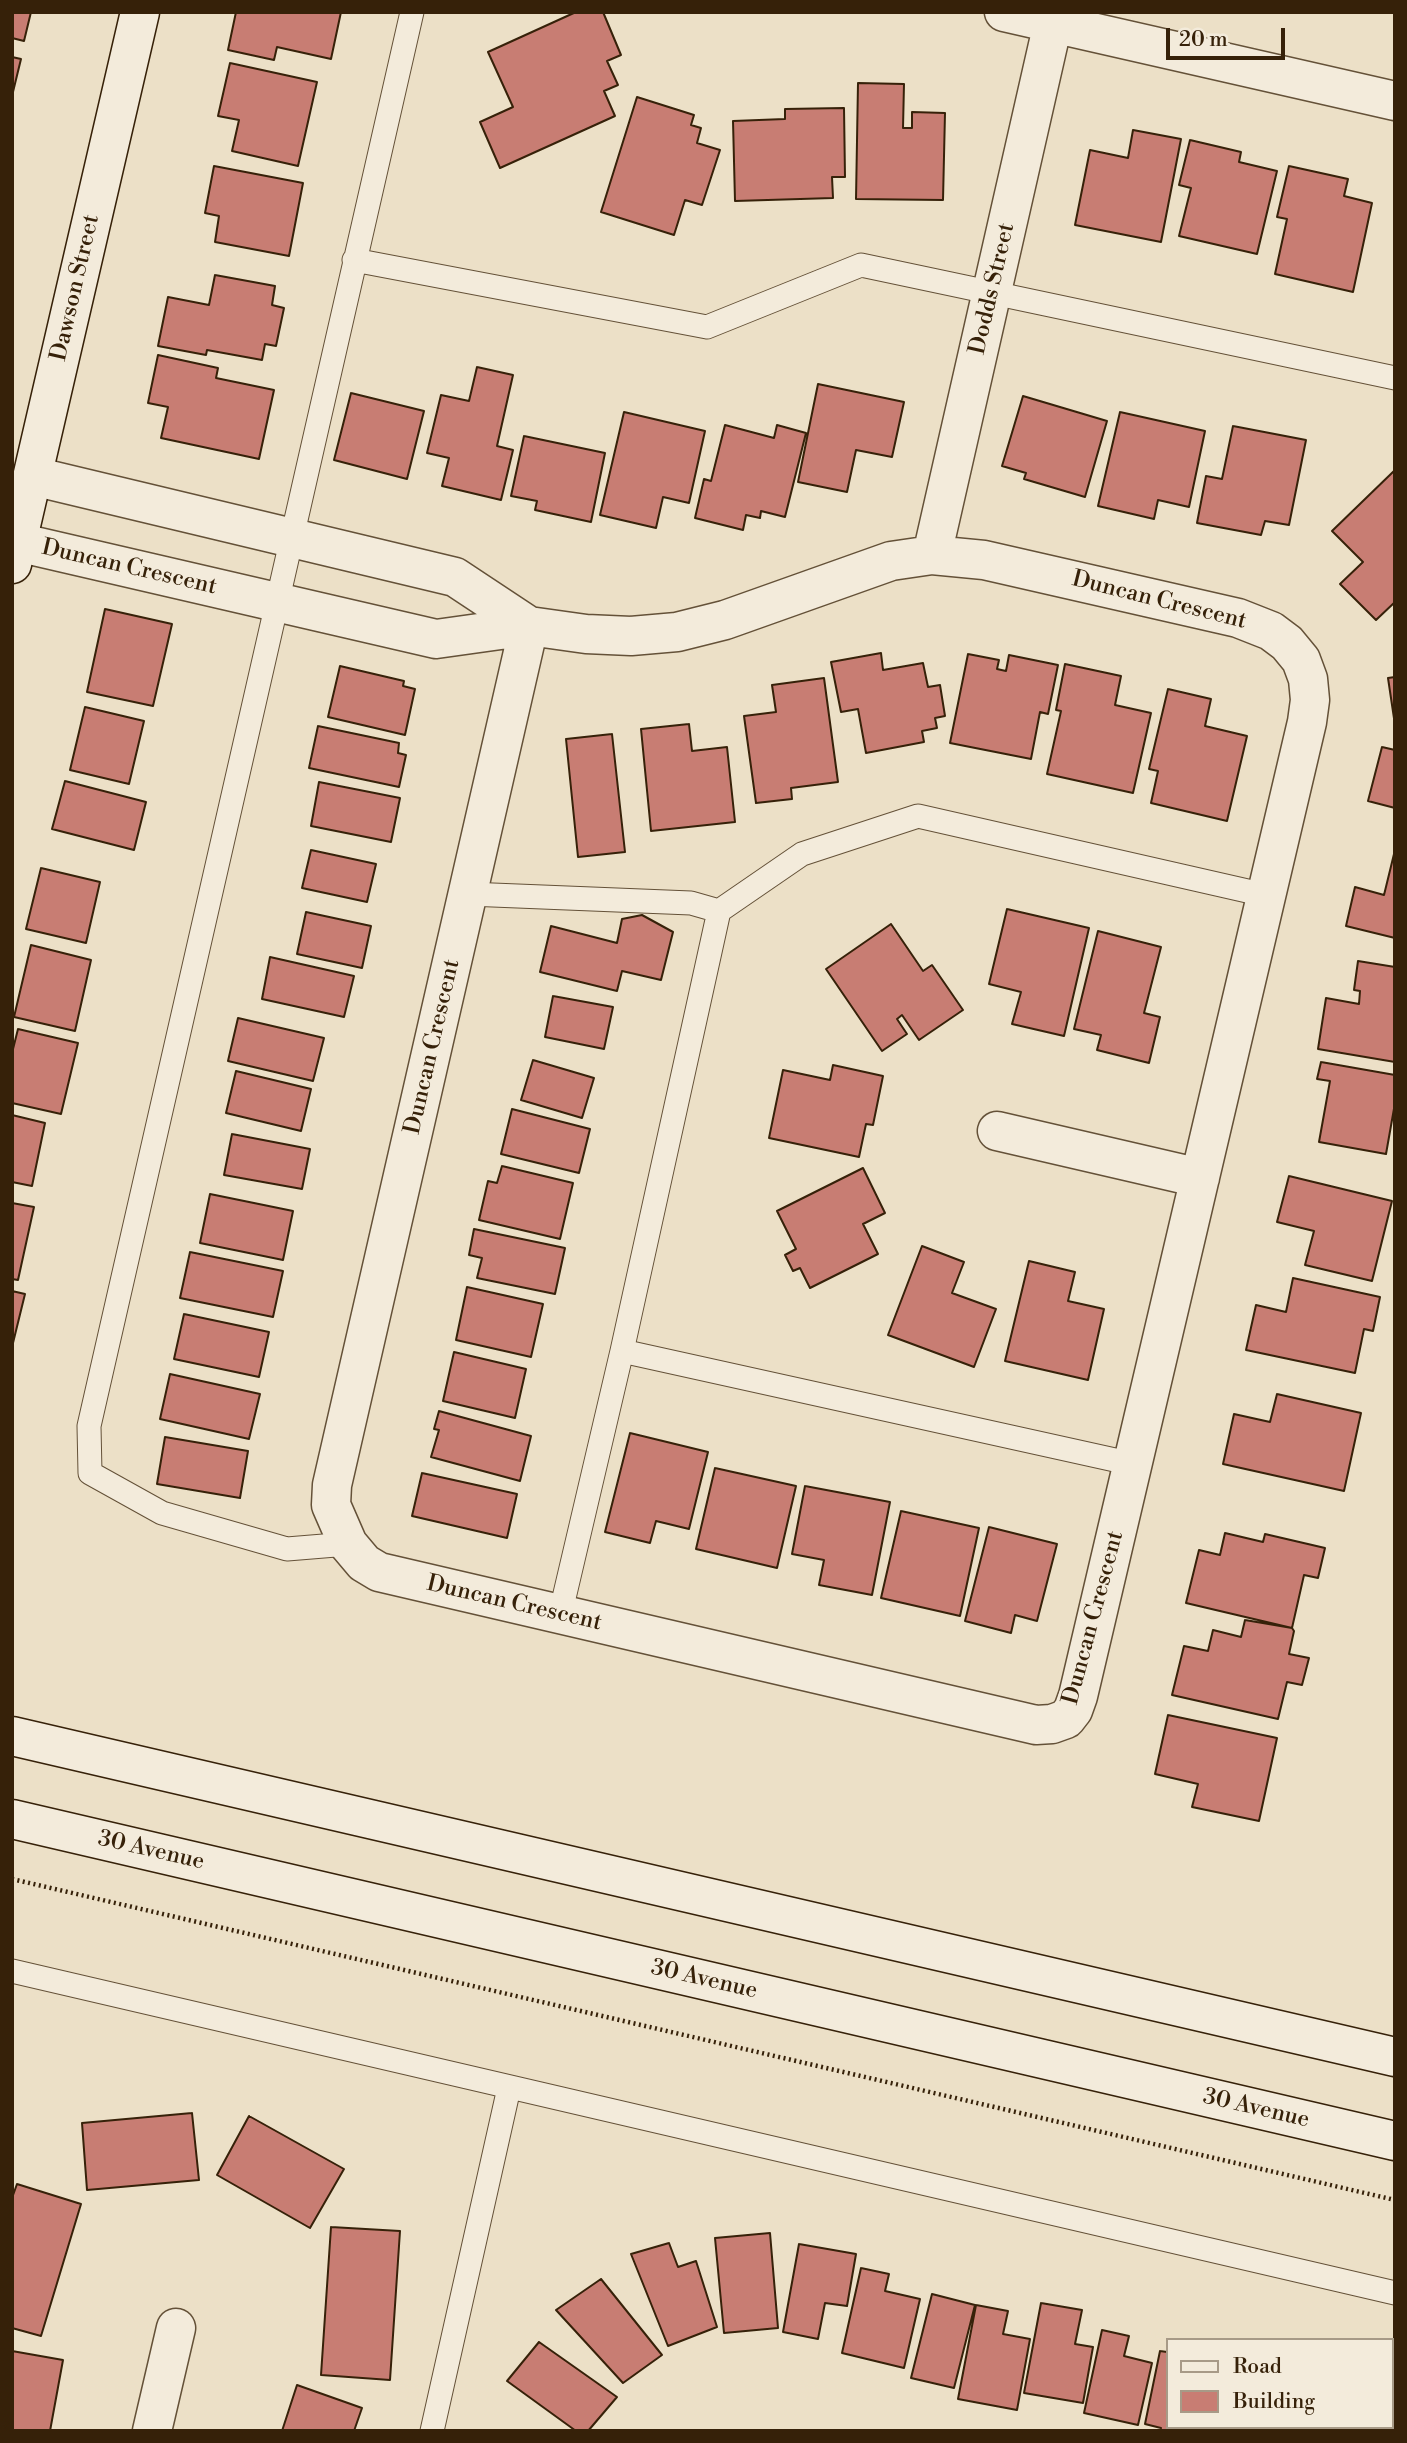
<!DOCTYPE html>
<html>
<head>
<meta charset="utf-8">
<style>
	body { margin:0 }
	#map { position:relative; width:1407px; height:2443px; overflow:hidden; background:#ece0c7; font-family:"Libre Bodoni",serif }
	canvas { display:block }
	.frame { position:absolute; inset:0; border:14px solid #362109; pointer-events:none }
	.legend { position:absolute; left:1166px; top:2338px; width:228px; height:91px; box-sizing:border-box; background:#f3ebdb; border:2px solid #a79a87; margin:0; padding:9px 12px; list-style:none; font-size:21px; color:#362109 }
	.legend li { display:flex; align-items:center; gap:14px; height:35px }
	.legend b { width:35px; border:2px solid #a79a87 }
	.scale { position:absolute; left:1166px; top:28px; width:119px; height:32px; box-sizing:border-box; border:4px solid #362109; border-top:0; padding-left:9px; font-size:21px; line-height:24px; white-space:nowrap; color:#362109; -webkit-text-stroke:5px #f3ebdb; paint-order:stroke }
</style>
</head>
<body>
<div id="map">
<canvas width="1407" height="2443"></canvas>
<div class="frame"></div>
<ul class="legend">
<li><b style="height:9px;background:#f3ebdb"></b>Road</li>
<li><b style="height:19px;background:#c87d73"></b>Building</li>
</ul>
<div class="scale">20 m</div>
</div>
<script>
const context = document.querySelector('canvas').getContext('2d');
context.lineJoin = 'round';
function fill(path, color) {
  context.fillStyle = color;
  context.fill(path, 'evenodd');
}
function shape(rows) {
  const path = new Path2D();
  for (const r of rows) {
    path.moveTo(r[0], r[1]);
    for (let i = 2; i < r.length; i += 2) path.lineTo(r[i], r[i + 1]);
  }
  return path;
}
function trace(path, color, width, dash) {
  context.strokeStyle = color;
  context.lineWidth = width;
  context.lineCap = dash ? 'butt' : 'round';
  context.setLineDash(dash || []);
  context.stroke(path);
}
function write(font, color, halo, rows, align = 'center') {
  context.font = font + ' "Libre Bodoni",serif';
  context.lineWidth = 5;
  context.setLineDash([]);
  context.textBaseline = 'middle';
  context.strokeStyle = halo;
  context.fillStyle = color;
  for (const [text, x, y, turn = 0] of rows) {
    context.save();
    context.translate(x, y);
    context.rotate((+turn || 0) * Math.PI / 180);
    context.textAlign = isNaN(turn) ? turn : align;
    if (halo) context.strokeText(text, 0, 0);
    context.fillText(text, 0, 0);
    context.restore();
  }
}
const building = shape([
	[12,12,31,12,24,41,12,38,12,12],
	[236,12,341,12,331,59,277,47,274,60,228,50,236,12],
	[576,12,603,12,621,55,607,61,618,85,604,91,615,116,500,168,480,122,513,107,488,52,576,12],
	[12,57,21,59,12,96,12,57],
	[230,63,317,82,298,166,232,151,239,120,218,116,230,63],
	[858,83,904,84,903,128,912,128,912,112,945,113,943,200,856,199,858,83],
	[637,97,694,115,691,125,701,128,697,143,720,150,702,205,685,200,674,235,601,212,637,97],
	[844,108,845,177,832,177,833,198,735,201,733,121,785,119,785,109,844,108],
	[1133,130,1181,139,1161,242,1075,225,1090,150,1128,158,1133,130],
	[1190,140,1241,152,1239,162,1277,171,1257,254,1179,236,1191,188,1179,185,1190,140],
	[214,166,303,183,289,256,215,242,219,216,205,213,214,166],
	[1289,166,1348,179,1344,196,1372,203,1353,292,1275,274,1287,219,1277,217,1289,166],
	[215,275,275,286,272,305,284,308,276,346,265,344,262,360,207,350,206,355,158,346,168,297,209,305,215,275],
	[158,355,218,368,216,378,274,390,259,459,161,438,168,407,148,403,158,355],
	[477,367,513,375,497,446,513,450,501,500,442,486,449,458,427,453,441,395,469,401,477,367],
	[818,384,904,402,892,457,856,450,847,492,798,482,818,384],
	[351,393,424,411,407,479,334,460,351,393],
	[1023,396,1107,421,1085,497,1024,479,1026,473,1002,466,1023,396],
	[624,412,705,431,689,503,663,497,656,528,600,515,624,412],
	[1120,412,1205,431,1189,507,1158,500,1154,519,1098,506,1120,412],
	[725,425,774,438,777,425,806,433,785,517,761,511,760,518,746,515,743,530,695,518,704,479,711,481,725,425],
	[1233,426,1306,440,1289,525,1265,521,1261,535,1197,523,1206,476,1222,479,1233,426],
	[524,436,605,453,591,522,535,510,537,501,511,496,524,436],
	[1395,470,1395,602,1376,620,1340,584,1363,562,1332,531,1395,470],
	[105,609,172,624,153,706,87,692,105,609],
	[881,653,883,670,923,663,928,687,940,685,945,716,935,718,937,728,922,731,924,742,866,753,858,709,841,712,831,662,881,653],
	[968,654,999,660,997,669,1006,671,1009,655,1058,665,1048,714,1040,712,1031,759,950,743,968,654],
	[1065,664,1121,676,1115,705,1151,713,1133,793,1047,774,1061,711,1056,710,1065,664],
	[340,666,404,681,403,686,415,689,405,735,328,717,340,666],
	[1395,677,1395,725,1388,678,1395,677],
	[824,678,838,782,791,788,792,799,756,803,744,716,776,712,772,685,824,678],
	[1168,689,1211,699,1205,726,1247,736,1227,821,1151,803,1158,771,1149,769,1168,689],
	[85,707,144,721,129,784,70,770,85,707],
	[689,724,692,751,727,747,735,822,651,831,641,729,689,724],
	[318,726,399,743,398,753,406,755,399,787,309,768,318,726],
	[612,734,625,852,578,857,566,739,612,734],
	[1382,747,1395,750,1395,808,1368,801,1382,747],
	[65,781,146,802,134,850,52,829,65,781],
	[319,782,400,798,391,842,311,826,319,782],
	[311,850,376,864,367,902,302,888,311,850],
	[1394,854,1395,938,1346,926,1355,887,1384,895,1394,854],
	[41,868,100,882,86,943,26,929,41,868],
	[1007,909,1089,928,1064,1036,1012,1024,1021,992,989,984,1007,909],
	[306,912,371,926,362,968,297,954,306,912],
	[642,915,673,932,661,980,622,971,617,991,540,972,551,926,617,943,622,919,642,915],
	[891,924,923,971,932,965,963,1010,919,1040,902,1015,897,1019,907,1034,882,1051,826,969,891,924],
	[1098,931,1161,947,1144,1013,1160,1017,1149,1063,1097,1050,1101,1035,1074,1029,1098,931],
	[31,945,91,960,75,1031,14,1017,31,945],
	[270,957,354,976,344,1017,262,999,270,957],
	[1358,961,1395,967,1395,1062,1318,1049,1326,998,1359,1004,1360,991,1354,990,1358,961],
	[553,996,613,1007,604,1049,545,1037,553,996],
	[238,1018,324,1038,313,1081,228,1061,238,1018],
	[18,1029,78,1043,61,1114,12,1103,12,1053,18,1029],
	[533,1060,594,1078,582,1118,521,1100,533,1060],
	[1321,1062,1395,1075,1395,1103,1386,1154,1319,1142,1330,1081,1317,1079,1321,1062],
	[833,1065,883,1076,873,1125,866,1124,859,1157,769,1138,783,1070,830,1080,833,1065],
	[236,1071,311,1089,301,1131,226,1113,236,1071],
	[512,1109,590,1129,579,1173,501,1154,512,1109],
	[12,1115,45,1123,32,1186,12,1182,12,1115],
	[232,1134,310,1149,302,1189,224,1175,232,1134],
	[502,1166,573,1183,560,1239,479,1220,488,1181,497,1183,502,1166],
	[863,1168,885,1213,863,1224,878,1254,810,1288,800,1268,793,1271,785,1255,796,1249,777,1211,863,1168],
	[1289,1176,1392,1201,1372,1281,1305,1265,1314,1231,1277,1222,1289,1176],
	[210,1194,293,1211,283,1260,200,1243,210,1194],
	[12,1203,34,1207,18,1280,12,1279,12,1203],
	[474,1229,565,1248,555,1294,477,1278,482,1258,469,1255,474,1229],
	[922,1246,964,1262,952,1293,996,1309,974,1367,888,1335,922,1246],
	[190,1252,283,1271,273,1317,180,1298,190,1252],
	[1029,1261,1075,1272,1068,1301,1104,1309,1088,1380,1005,1361,1029,1261],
	[1293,1278,1380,1297,1373,1331,1364,1329,1355,1373,1246,1350,1256,1305,1286,1312,1293,1278],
	[467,1287,543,1304,531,1357,456,1340,467,1287],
	[12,1291,25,1294,12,1347,12,1291],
	[184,1314,269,1332,259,1377,174,1359,184,1314],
	[454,1352,526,1369,515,1418,443,1401,454,1352],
	[170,1374,260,1394,249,1439,160,1419,170,1374],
	[1277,1394,1361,1413,1344,1491,1223,1464,1234,1414,1270,1422,1277,1394],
	[439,1411,531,1436,520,1481,431,1457,439,1430,434,1429,439,1411],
	[630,1433,708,1452,689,1529,656,1521,650,1543,605,1532,630,1433],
	[165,1437,248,1451,240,1498,157,1484,165,1437],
	[715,1468,796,1486,777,1568,696,1549,715,1468],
	[422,1473,517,1494,507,1538,412,1516,422,1473],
	[805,1486,890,1502,872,1595,819,1585,824,1560,792,1554,805,1486],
	[901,1511,979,1528,960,1616,881,1598,901,1511],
	[989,1527,1057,1544,1037,1621,1015,1615,1011,1633,965,1621,989,1527],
	[1225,1533,1263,1542,1265,1534,1325,1548,1318,1578,1304,1575,1292,1628,1186,1603,1199,1550,1220,1555,1225,1533],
	[1245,1620,1292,1628,1294,1631,1289,1654,1309,1658,1302,1685,1287,1682,1278,1719,1172,1695,1184,1646,1208,1651,1213,1630,1241,1637,1245,1620],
	[1168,1715,1277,1738,1259,1821,1192,1807,1198,1784,1155,1774,1168,1715],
	[192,2113,199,2180,87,2190,82,2123,192,2113],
	[249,2116,344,2169,310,2228,217,2175,249,2116],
	[17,2184,81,2204,41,2336,12,2328,12,2198,17,2184],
	[331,2227,400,2231,390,2380,321,2375,331,2227],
	[770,2233,778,2328,724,2333,715,2238,770,2233],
	[669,2243,678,2267,696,2261,717,2327,668,2346,631,2254,669,2243],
	[799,2244,856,2254,847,2306,825,2303,818,2339,783,2332,799,2244],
	[861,2268,889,2274,885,2291,920,2299,904,2368,842,2353,861,2268],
	[601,2279,662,2355,623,2383,556,2310,601,2279],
	[932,2294,975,2305,954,2388,911,2378,932,2294],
	[1041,2303,1082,2310,1075,2344,1093,2347,1083,2403,1024,2393,1041,2303],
	[976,2305,1008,2311,1003,2334,1030,2339,1017,2410,958,2399,976,2305],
	[1102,2330,1129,2336,1124,2356,1152,2363,1138,2425,1084,2413,1102,2330],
	[539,2342,617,2397,588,2431,576,2431,507,2381,539,2342],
	[12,2351,63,2360,50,2431,12,2431,12,2351],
	[1160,2351,1167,2352,1167,2427,1202,2427,1201,2431,1160,2431,1161,2428,1145,2424,1160,2351],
	[297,2385,362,2408,354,2431,282,2431,297,2385],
	[1209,2427,1257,2427,1256,2431,1208,2431,1209,2427],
	[1265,2427,1315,2427,1314,2431,1264,2431,1265,2427],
	[1323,2427,1376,2427,1375,2431,1322,2431,1323,2427]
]);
fill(building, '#c87d73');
trace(building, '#362109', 2);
const lane = shape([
	[354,260,707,327,861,265,1395,378],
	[468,894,691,903,719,911],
	[622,1351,1133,1464],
	[348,1544,287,1549,162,1513,90,1473,89,1426,412,12],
	[560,1615,622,1351,719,911,802,854,918,816,1265,895],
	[12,1971,1395,2293],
	[432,2431,509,2088]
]);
const street = shape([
	[1004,12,1395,101],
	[33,476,455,577,529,626],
	[17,542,436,639,529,626],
	[932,555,984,560,1238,618,1271,631,1287,643,1301,660,1308,679,1310,700,1307,722,1078,1696,1073,1710,1066,1719,1052,1724,1036,1725,379,1572,364,1563,348,1544,331,1505,332,1485,529,626,586,634,631,636,677,632,725,620,891,561,932,555],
	[932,555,1053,23],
	[997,1131,1200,1178],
	[152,2431,176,2328]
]);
const secondary = shape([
	[12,564,140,12],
	[12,1736,1395,2057],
	[12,1819,1395,2141]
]);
trace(lane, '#645138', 25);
trace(street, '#645138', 41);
trace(secondary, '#362109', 41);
trace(shape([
	[12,1879,1395,2200]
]), '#362109', 4.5, [2, 3.5]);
trace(lane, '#f3ebdb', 23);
trace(street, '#f3ebdb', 38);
trace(secondary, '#f3ebdb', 38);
write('23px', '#362109', '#f3ebdb', [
	["Dawson Street",76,288,-77],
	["Dodds Street",993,289,-77],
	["Duncan Crescent",129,568,13],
	["Duncan Crescent",1159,601,14],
	["Duncan Crescent",433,1047,-77],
	["Duncan Crescent",514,1604,13],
	["Duncan Crescent",1094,1618,-75],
	["30 Avenue",151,1851,13],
	["30 Avenue",704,1980,13],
	["30 Avenue",1256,2109,13]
]);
</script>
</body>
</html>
